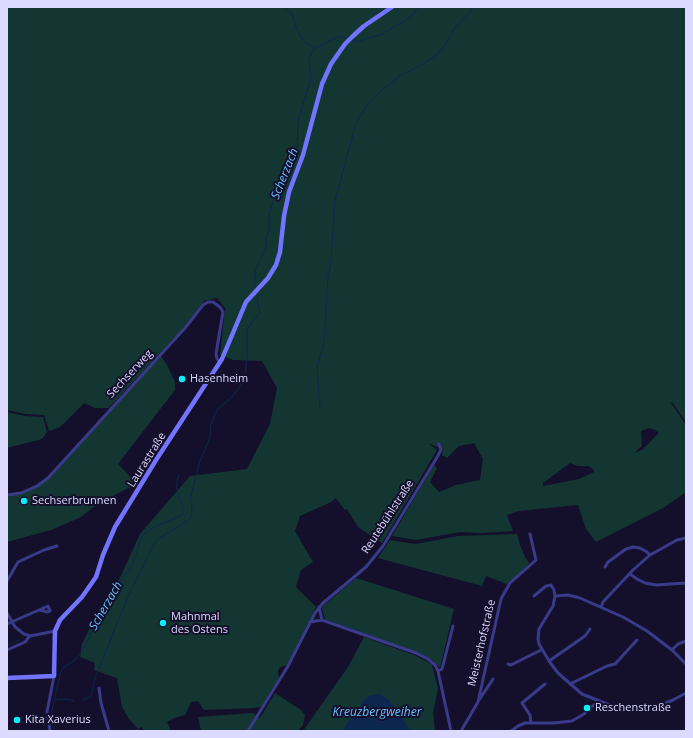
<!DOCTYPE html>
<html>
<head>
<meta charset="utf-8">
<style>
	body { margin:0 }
	#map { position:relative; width:693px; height:738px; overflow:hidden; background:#14102b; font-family:"Open Sans",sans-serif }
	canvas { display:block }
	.frame { position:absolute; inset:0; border:8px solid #dddaff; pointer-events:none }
</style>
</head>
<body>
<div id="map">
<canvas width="693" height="738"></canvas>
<div class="frame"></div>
</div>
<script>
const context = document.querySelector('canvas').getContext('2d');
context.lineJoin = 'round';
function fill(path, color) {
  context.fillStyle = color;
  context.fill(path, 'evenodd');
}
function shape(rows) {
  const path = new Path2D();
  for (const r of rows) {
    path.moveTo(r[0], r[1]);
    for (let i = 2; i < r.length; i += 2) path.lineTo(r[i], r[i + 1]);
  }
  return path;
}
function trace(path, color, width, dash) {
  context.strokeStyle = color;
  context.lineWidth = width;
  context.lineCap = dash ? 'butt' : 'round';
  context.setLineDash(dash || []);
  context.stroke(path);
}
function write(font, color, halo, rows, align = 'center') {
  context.font = font + ' "Open Sans",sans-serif';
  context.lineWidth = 4;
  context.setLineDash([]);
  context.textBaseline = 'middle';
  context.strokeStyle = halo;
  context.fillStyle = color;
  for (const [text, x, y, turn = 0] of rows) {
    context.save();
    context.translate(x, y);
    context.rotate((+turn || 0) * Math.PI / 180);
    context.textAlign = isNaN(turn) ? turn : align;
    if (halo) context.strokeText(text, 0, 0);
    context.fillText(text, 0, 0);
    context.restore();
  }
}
fill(shape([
	[7,7,686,7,686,422,672,402,671,403,686,425,686,492,663,508,596,542,586,529,578,505,518,511,507,515,513,531,481,533,460,532,416,540,392,536,434,465,437,468,430,482,439,492,456,485,480,480,483,459,474,443,459,446,447,458,442,455,443,449,428,443,437,450,382,543,358,527,347,509,345,510,336,498,331,502,300,516,295,531,313,562,301,570,296,587,316,607,287,665,280,667,278,671,279,678,261,707,253,708,204,710,198,701,191,702,185,715,174,718,167,722,171,731,145,731,141,727,138,729,129,719,122,707,117,678,94,670,95,663,80,657,82,644,90,628,107,614,111,588,120,578,140,534,190,476,247,469,270,424,277,388,262,361,233,360,220,355,225,308,217,298,204,301,184,327,109,408,95,408,84,403,60,427,49,431,44,415,25,414,7,410],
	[649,428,655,430,659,433,642,450,634,453,642,446,641,431],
	[570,463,578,466,588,466,593,469,594,472,579,479,543,486,543,483],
	[160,355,167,365,175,382,175,390,118,464,137,484,100,502,81,517,51,530,7,542,7,495,21,493,37,486,48,478],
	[7,412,25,416,43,417,47,432,42,439,7,448],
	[517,534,520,545,525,557,529,563,523,571,507,584,486,576,482,586,378,558,390,540,416,544,458,536],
	[356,578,454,609,440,668,432,660,421,654,325,619,322,608,324,605],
	[364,637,414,655,428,662,432,665,438,689,433,712,435,731,303,731,348,667],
	[275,693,301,710,305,715,303,725,298,731,201,731,198,717,253,713,260,718]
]), '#133633');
fill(shape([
	[380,694,389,700,403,719,410,731,342,731,364,700,370,695]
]), '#0b274f');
trace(shape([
	[284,7,292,14,298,32,304,41,314,48],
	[353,41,355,42,380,35,410,18,418,7],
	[255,287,255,271,266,248,266,240,269,230,269,215,276,192,297,150,298,121,311,79,309,58,315,48,340,36,345,38],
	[320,408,317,367,323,347,325,329,328,277,331,261,335,201,356,123,369,102,386,87,400,76,423,64,438,54,444,47,454,29,474,7],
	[7,645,19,640],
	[55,700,66,699,74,701],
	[82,701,91,696,95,678,127,599,156,540,183,524,190,518,192,513,191,495,200,461,210,437,211,424,214,416,218,409,232,397,244,381,247,358,247,329,260,313,257,297],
	[54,731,51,714,61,672,64,667,75,660,85,647,92,631,104,615,117,585,132,566,142,536,157,525,164,523,180,516,183,512,183,507,179,498,177,490,177,481,179,475]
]), '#0b274f', 1);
trace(shape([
	[7,495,21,493,37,486,48,478,185,328,203,305,208,302,213,302,217,305,220,307,223,312,216,354,217,359,220,362],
	[605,567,608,562,626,549,633,547,640,548,647,552,650,555],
	[630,574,637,579,645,583,656,585,686,583],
	[7,581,18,562,44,550,57,546],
	[534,596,546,586,551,585,554,590,555,596,553,606,539,629,538,639,539,644,549,661,558,673,582,694,607,704,625,709,637,710,659,706,673,700,686,693],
	[555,596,568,595,580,598,623,617,647,631,672,650,686,664],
	[319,607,322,620],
	[601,607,603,602,633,570,650,555,677,540,686,538],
	[7,613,15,627,24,634,30,636,55,631],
	[310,622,322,620,416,653,428,659,435,665,438,671,451,731],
	[7,624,48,606,50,611,47,612,40,610],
	[7,650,25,642,30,636],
	[672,650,678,644,686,641],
	[549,661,585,636,590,629],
	[508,664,511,665,541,650],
	[438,671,442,669,453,626],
	[570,684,607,666,615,664,637,640],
	[99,688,101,703,109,731],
	[479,700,493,679],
	[531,723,530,715,522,703,545,684],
	[50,731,47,712,54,676],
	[136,731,137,731],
	[248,731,288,666,315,613,323,603,366,567,383,546,436,459,441,450,439,444],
	[461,731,478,702,501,599,510,583,536,560,530,534],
	[511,731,518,726,525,723,554,723,572,721,584,714,598,701]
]), '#3a3a8b', 3);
trace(shape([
	[7,678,54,676,55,631,60,620,82,597,96,577,103,555,115,527,156,460,222,359,246,302,268,278,276,265,280,252,284,216,289,192,303,155,322,84,331,64,345,44,353,36,364,26,392,7]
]), '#7174ff', 4.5);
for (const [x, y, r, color] of [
	[182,379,4,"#06f0ff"],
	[24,501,4,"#06f0ff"],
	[163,623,4,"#06f0ff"],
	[587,708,4,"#06f0ff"],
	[17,720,4,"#06f0ff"]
]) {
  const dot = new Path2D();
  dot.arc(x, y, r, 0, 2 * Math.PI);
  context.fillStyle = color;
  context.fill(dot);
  trace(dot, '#14102b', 1.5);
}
write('11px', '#dddaff', '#14102b', [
	["Sechserweg",130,374,-47],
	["Laurastraße",147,460,-58],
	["Reutebühlstraße",388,517,-57],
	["Meisterhofstraße",482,643,-77]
]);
write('11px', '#dddaff', '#14102b', [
	["Hasenheim",190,379],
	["Sechserbrunnen",32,501],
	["Mahnmal",171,617],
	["des Ostens",171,630],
	["Reschenstraße",595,708],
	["Kita Xaverius",25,720]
], 'left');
write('italic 12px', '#68bfff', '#14102b', [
	["Scherzach",285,174,-68],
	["Scherzach",106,606,-60],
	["Kreuzbergweiher",377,713]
]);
</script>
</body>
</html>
